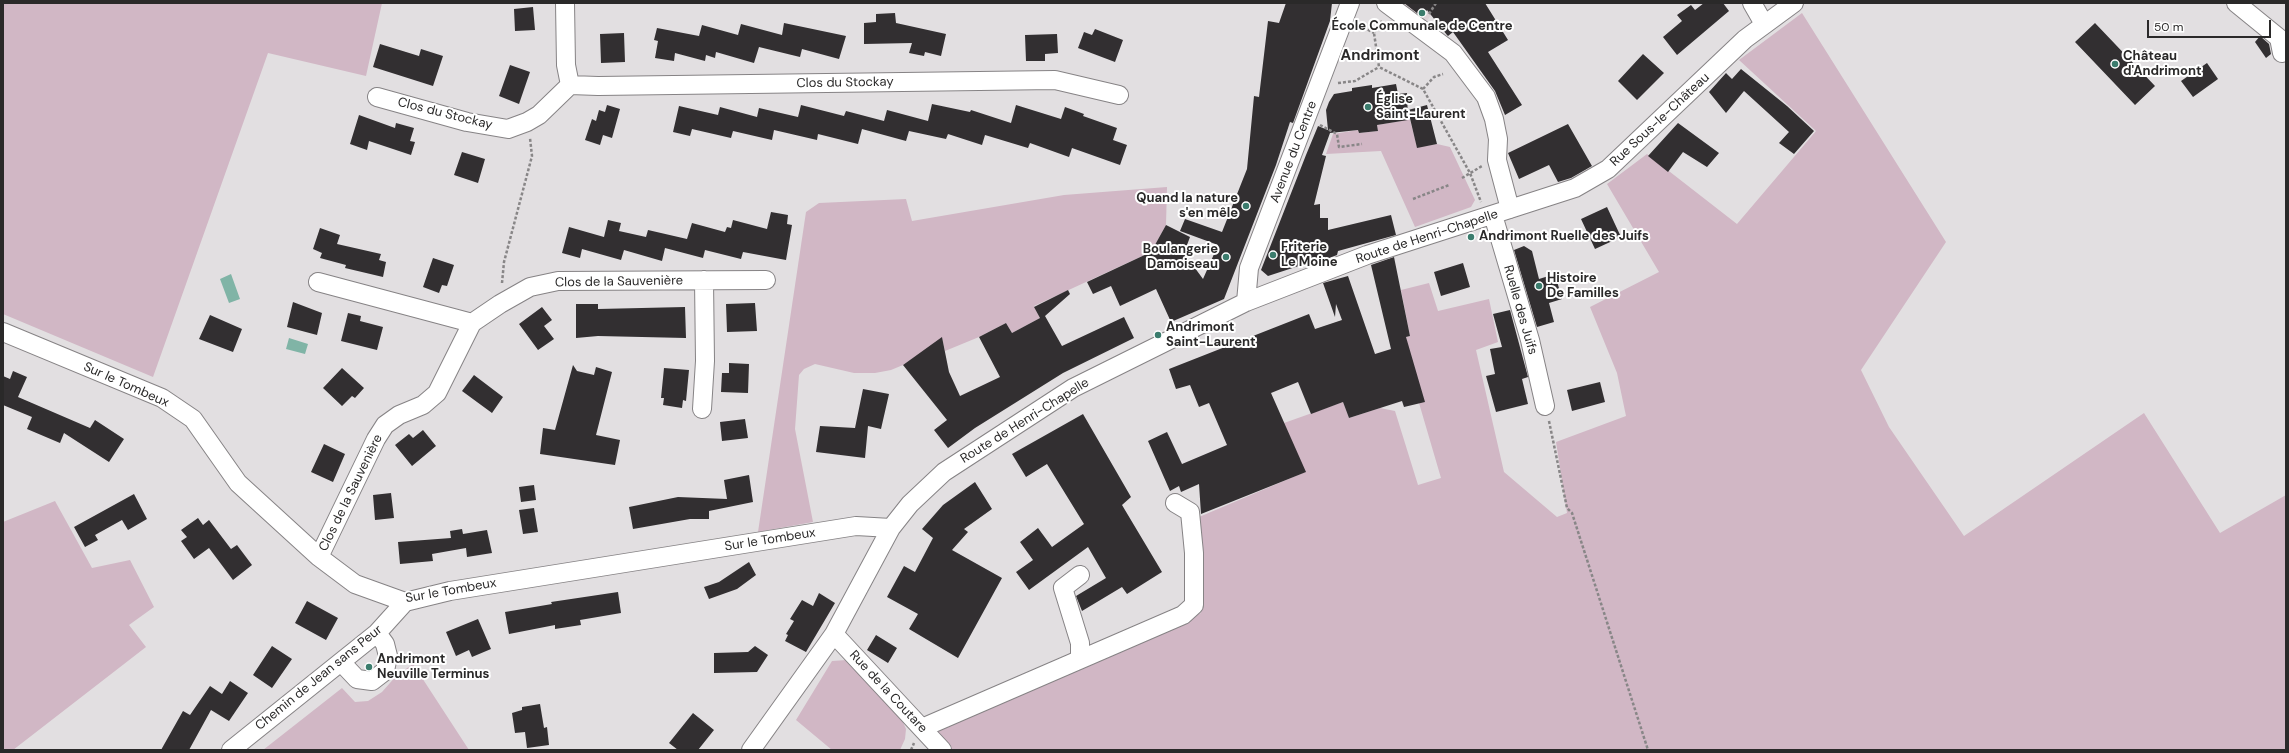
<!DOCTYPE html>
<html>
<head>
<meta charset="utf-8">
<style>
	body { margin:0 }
	#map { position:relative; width:2289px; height:753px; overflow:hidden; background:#e2dfe1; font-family:"DM Sans",sans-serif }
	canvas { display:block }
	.frame { position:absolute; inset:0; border:4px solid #2a2929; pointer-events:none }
	.scale { position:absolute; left:2147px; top:20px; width:124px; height:18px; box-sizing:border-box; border:2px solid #2a2929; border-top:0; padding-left:5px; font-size:12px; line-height:14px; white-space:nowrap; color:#2a2929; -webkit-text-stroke:3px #fff; paint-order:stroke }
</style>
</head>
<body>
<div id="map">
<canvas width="2289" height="753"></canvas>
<div class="frame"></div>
<div class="scale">50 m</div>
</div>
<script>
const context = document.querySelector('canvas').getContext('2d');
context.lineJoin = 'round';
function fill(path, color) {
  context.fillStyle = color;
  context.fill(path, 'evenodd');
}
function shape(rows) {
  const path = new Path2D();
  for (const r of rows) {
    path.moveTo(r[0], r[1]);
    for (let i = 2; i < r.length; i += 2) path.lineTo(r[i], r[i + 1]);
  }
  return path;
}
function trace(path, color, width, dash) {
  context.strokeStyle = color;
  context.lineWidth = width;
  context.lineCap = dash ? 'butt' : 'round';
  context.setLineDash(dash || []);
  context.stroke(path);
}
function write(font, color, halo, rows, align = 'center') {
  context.font = font + ' "DM Sans",sans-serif';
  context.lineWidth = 4;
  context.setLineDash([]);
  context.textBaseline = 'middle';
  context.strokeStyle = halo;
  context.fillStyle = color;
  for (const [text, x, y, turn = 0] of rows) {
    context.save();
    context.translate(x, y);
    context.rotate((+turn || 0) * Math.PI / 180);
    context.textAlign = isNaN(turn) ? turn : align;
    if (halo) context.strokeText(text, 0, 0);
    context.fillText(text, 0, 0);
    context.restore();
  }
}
fill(shape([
	[1396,3,1440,3,1426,22]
]), '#ddd2d7');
fill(shape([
	[3,3,382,3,366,76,268,53,153,377,3,314],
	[1802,13,1946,242,1861,370,1889,427,1964,536,2144,413,2220,533,2286,495,2286,750,949,750,934,730,1201,613,1199,517,1305,472,1284,423,1343,402,1349,418,1380,408,1395,411,1418,485,1441,478,1419,403,1406,337,1410,336,1401,290,1429,283,1438,311,1489,299,1498,342,1476,350,1504,472,1557,517,1567,513,1556,442,1626,416,1617,373,1590,307,1659,272,1607,184,1647,154,1737,224,1816,131,1739,60],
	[1408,112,1417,147,1437,144,1450,147,1475,200,1471,207,1415,227,1381,151,1326,154,1333,134,1358,130,1359,133,1378,131,1377,125,1401,121,1400,113],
	[1167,187,1166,225,1151,252,1034,306,1040,318,1012,333,1006,323,979,337,945,351,942,338,903,365,891,370,875,373,854,373,815,364,804,369,799,375,795,429,813,522,758,532,806,212,819,203,906,199,912,221,1064,195],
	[55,501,92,568,130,560,154,607,129,625,146,647,13,750,3,750,3,522],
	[847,660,903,722,906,729,905,739,900,750,832,750,796,720,832,661],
	[413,664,469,750,263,750,342,688,355,702,368,701,382,692,397,675]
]), '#d1b7c5');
fill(shape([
	[231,274,240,299,229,303,220,279],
	[289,338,308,344,305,354,286,349]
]), '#80b4a6');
fill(shape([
	[1286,3,1332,3,1330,21,1293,123,1290,122,1276,165,1224,299,1171,322,1156,289,1120,306,1111,286,1093,294,1087,282,1151,252,1166,225,1190,237,1184,253,1203,279,1218,245,1180,231,1185,219,1222,232,1247,169,1254,96,1259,97,1268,21,1279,23],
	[1404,3,1485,3,1508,40,1488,52,1522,105,1505,115,1495,91,1453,32,1448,36,1447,35,1427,10,1422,17],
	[1704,3,1723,3,1729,11,1677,55,1663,37,1682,21,1677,15,1691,5,1695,10],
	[533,7,535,30,515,31,514,9],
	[895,13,896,23,946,34,941,56,925,52,924,56,909,53,912,43,864,44,864,23,876,22,876,14],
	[784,23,846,36,839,59,802,49,800,57,759,47,754,63,716,52,715,58,706,55,705,61,675,53,674,61,655,58,658,41,654,40,657,28,699,36,702,25,738,35,741,24,782,35],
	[2095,23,2155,86,2135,105,2075,42],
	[1095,29,1123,40,1115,62,1078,48,1084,32,1092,35],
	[624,33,625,62,601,63,600,34],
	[1057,34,1058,53,1045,54,1045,61,1026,61,1025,35],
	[2260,36,2269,44,2271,54,2266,58,2255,42],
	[380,44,419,56,421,49,443,56,433,86,373,67],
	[1643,54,1664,73,1637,100,1618,81],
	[2207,63,2218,79,2193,97,2181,81],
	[510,65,530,72,519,104,499,96],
	[1741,69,1787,106,1814,131,1794,154,1779,143,1789,132,1744,91,1726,113,1709,92,1726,73,1732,79],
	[1396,84,1398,94,1407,93,1408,120,1377,125,1378,131,1359,133,1358,130,1330,133,1322,155,1326,156,1314,205,1320,204,1320,218,1328,218,1328,230,1391,215,1396,235,1338,251,1337,255,1311,265,1311,262,1268,276,1261,270,1306,155,1318,126,1328,130,1326,110,1329,102,1334,94,1352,91,1352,88,1372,85,1372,88],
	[932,104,970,112,971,110,1011,123,1016,105,1061,119,1065,107,1084,114,1083,116,1117,128,1113,140,1127,145,1120,165,1072,148,1069,157,1030,143,1028,148,985,135,982,145,948,134,946,139,909,131,906,141,862,129,858,144,818,134,817,140,774,130,772,140,733,131,731,138,692,129,690,136,673,132,679,106,718,115,720,107,757,117,759,108,798,117,801,105,844,116,846,111,884,121,887,110,928,121],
	[607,105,620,109,612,138,603,135,600,145,585,140,592,119,596,121,599,110,605,112],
	[1427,105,1437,144,1417,148,1408,110],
	[359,115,395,128,396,123,414,128,410,141,415,142,411,155,369,141,367,150,350,144],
	[1678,123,1719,153,1707,167,1683,152,1668,172,1648,156],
	[1568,124,1592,166,1571,178,1558,182,1549,165,1519,179,1508,153],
	[462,152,485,159,478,183,454,175],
	[1607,207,1621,237,1595,249,1581,219],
	[771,212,788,215,787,224,792,225,786,260,743,252,741,259,705,250,703,258,665,248,662,261,624,250,621,260,582,249,580,258,562,253,569,227,604,237,608,220,621,223,619,231,646,237,648,230,687,239,692,223,725,232,727,227,731,228,733,220,767,229],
	[320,228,340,235,337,244,381,254,379,260,386,262,383,277,345,268,346,265,320,258,322,253,313,249],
	[1524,246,1532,251,1539,279,1555,274,1562,299,1549,303,1554,322,1537,327,1514,250],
	[1394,257,1410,336,1406,337,1425,402,1404,407,1402,401,1349,418,1343,402,1311,414,1298,382,1271,393,1306,472,1201,514,1199,484,1181,492,1179,486,1170,491,1148,441,1167,432,1182,464,1227,445,1209,403,1199,407,1190,385,1176,389,1169,369,1309,314,1315,329,1342,320,1336,304,1335,317,1323,283,1348,276,1375,354,1391,349,1371,265],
	[433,258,454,265,447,286,442,285,439,293,423,287],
	[1463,263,1470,287,1441,296,1434,272],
	[1068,290,1070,294,1045,316,1062,346,1124,317,1134,338,1063,373,975,428,948,448,934,430,947,420,903,365,942,337,949,372,960,396,1000,377,979,337,1006,323,1012,333,1040,318,1034,307],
	[293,302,322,313,317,335,287,327],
	[755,303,757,331,727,332,726,304],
	[576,304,598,304,598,309,685,307,686,338,598,336,576,338],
	[542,307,552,320,544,326,554,339,538,350,519,324],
	[1510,310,1528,377,1522,379,1528,404,1496,412,1486,376,1495,374,1490,349,1502,347,1493,314],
	[348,313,361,316,360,321,383,327,377,350,341,341],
	[210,315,242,329,233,352,199,339],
	[729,363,749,364,748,393,721,392,722,373,729,373],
	[573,365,577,371,594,375,596,367,612,372,596,435,620,440,615,465,540,454,543,428,555,430],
	[342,368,364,388,355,398,352,396,342,406,323,388],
	[664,368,689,370,686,401,683,400,682,408,663,405,664,398,661,398],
	[13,371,27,377,18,397,90,428,95,420,124,439,109,462,64,433,60,443,27,429,32,417,3,405,3,376,10,379],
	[474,375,503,397,492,413,462,391],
	[1600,382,1605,402,1572,411,1567,390],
	[863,389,889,394,881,429,868,426,865,458,816,452,820,426,855,428],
	[1083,414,1131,497,1122,505,1162,572,1127,594,1122,587,1082,611,1076,596,1106,578,1088,547,1029,590,1016,572,1033,560,1020,542,1038,528,1052,547,1084,524,1047,464,1026,477,1012,454],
	[745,419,748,438,722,441,720,422],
	[423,430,436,446,412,466,395,445,409,434,413,438],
	[324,444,345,454,333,482,311,472],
	[749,475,753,502,709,511,709,519,690,519,633,529,629,507,678,497,727,499,724,480],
	[975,482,992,509,964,529,968,532,952,550,1002,578,958,658,909,629,918,614,887,597,904,566,915,572,933,538,922,529,943,505],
	[534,485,536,500,521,502,519,487],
	[391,493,394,518,375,520,373,495],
	[134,494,147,519,128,530,122,520,95,535,98,540,85,547,74,527],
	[534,508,538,532,523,534,519,510],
	[198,518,203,525,209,520,231,549,237,545,252,565,233,580,209,548,194,559,181,541,187,537,181,530],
	[462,529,463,534,487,530,492,553,467,557,466,548,432,554,433,561,400,564,398,542,451,538,450,531],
	[749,562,756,575,737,589,709,599,704,587,719,582],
	[618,592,621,613,580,620,581,625,555,629,555,625,509,634,505,612,552,604,551,602],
	[819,593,835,603,806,652,785,641,788,635,786,634,794,621,790,619,802,600,813,606],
	[307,601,338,618,326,640,295,623],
	[478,619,491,649,472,657,469,650,456,656,446,632],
	[876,635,897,648,888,663,867,650],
	[272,646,292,659,272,688,253,675],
	[755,646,768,655,757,672,714,673,714,653,748,652],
	[230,681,248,693,229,721,211,710,189,750,161,750,183,711,190,715,210,686,222,694],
	[540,704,544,728,547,727,549,745,527,748,525,732,515,733,512,713,522,710,522,707],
	[693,713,714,730,698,750,678,750,669,743]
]), '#322f31');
const minor = shape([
	[565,3,566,65,570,85],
	[1386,3,1453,53,1486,97,1494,119,1498,139,1497,160,1510,209],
	[1752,3,1764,24],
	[2236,3,2279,38,2282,53],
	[377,97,467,122,508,129,527,122,539,115,570,85,598,86,1055,80,1119,95],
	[1493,215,1530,340,1545,406],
	[318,282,472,323],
	[1246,302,1249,268,1350,3],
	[3,332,162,398,193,419,238,483,319,557,355,584,405,602,450,591,856,526,891,528],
	[702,409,705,361,704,280],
	[319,557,376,439,385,425,399,415,423,405,437,393,472,323,500,304,530,287,558,281,766,280],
	[1080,575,1063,588,1080,643,1080,659],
	[834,634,942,750],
	[341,662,357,679,372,681,385,671,388,656,385,644,377,633],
	[922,728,1183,615,1194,605,1194,553,1190,512,1175,503],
	[231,750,377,633,405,602],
	[751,750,834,634,891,528,910,504,944,472,1073,388,1246,302,1367,255,1575,188,1608,169,1745,39,1794,3]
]);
trace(minor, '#868385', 20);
trace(shape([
	[1429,14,1436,3],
	[1382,21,1374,33,1379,67,1423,89,1470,173,1481,202],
	[1359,25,1374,33],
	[1338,83,1355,81,1379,67],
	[1423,89,1434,77,1443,74],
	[1320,125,1337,134,1339,147,1362,144],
	[1462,178,1482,166],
	[1413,199,1449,185],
	[502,283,504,262,532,156,530,138],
	[1549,421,1567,508,1572,513,1648,750],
	[911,750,914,743]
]), '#888687', 2.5, [3, 2]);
trace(minor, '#fff', 18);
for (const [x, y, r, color] of [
	[1422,13,4,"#3b7c6d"],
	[2115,64,4,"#3b7c6d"],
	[1368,107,4,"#3b7c6d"],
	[1246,206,4,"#3b7c6d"],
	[1471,237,4,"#3b7c6d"],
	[1273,255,4,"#3b7c6d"],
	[1226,257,4,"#3b7c6d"],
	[1539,286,4,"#3b7c6d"],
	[1158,335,4,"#3b7c6d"],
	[369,667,4,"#3b7c6d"]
]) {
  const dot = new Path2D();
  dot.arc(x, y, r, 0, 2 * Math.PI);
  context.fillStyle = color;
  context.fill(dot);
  trace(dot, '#fff', 1.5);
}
write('bold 13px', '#2a2929', '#fff', [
	["École Communale de Centre",1422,27,"center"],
	["Château",2123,57],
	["d'Andrimont",2123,72],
	["Église",1376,100],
	["Saint-Laurent",1376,115],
	["Quand la nature",1238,199,"right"],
	["s'en mêle",1238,214,"right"],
	["Andrimont Ruelle des Juifs",1479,237],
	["Friterie",1281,248],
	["Le Moine",1281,263],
	["Boulangerie",1218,250,"right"],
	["Damoiseau",1218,265,"right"],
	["Histoire",1547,279],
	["De Familles",1547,294],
	["Andrimont",1166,328],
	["Saint-Laurent",1166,343],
	["Andrimont",377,660],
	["Neuville Terminus",377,675]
], 'left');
write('13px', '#2a2929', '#fff', [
	["Clos du Stockay",845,83,-1],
	["Clos du Stockay",445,114,14],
	["Rue Sous-le-Château",1660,120,-43],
	["Avenue du Centre",1294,152,-69],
	["Route de Henri-Chapelle",1427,237,-18],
	["Clos de la Sauvenière",619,282,-1],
	["Ruelle des Juifs",1520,310,74],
	["Sur le Tombeux",126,385,24],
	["Route de Henri-Chapelle",1025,421,-32],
	["Clos de la Sauvenière",351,493,-64],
	["Sur le Tombeux",770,540,-9],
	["Sur le Tombeux",451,591,-10],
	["Chemin de Jean sans Peur",319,678,-39],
	["Rue de la Coutare",888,692,47]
]);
write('bold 15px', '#2a2929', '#fff', [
	["Andrimont",1380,56]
]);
</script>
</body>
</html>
